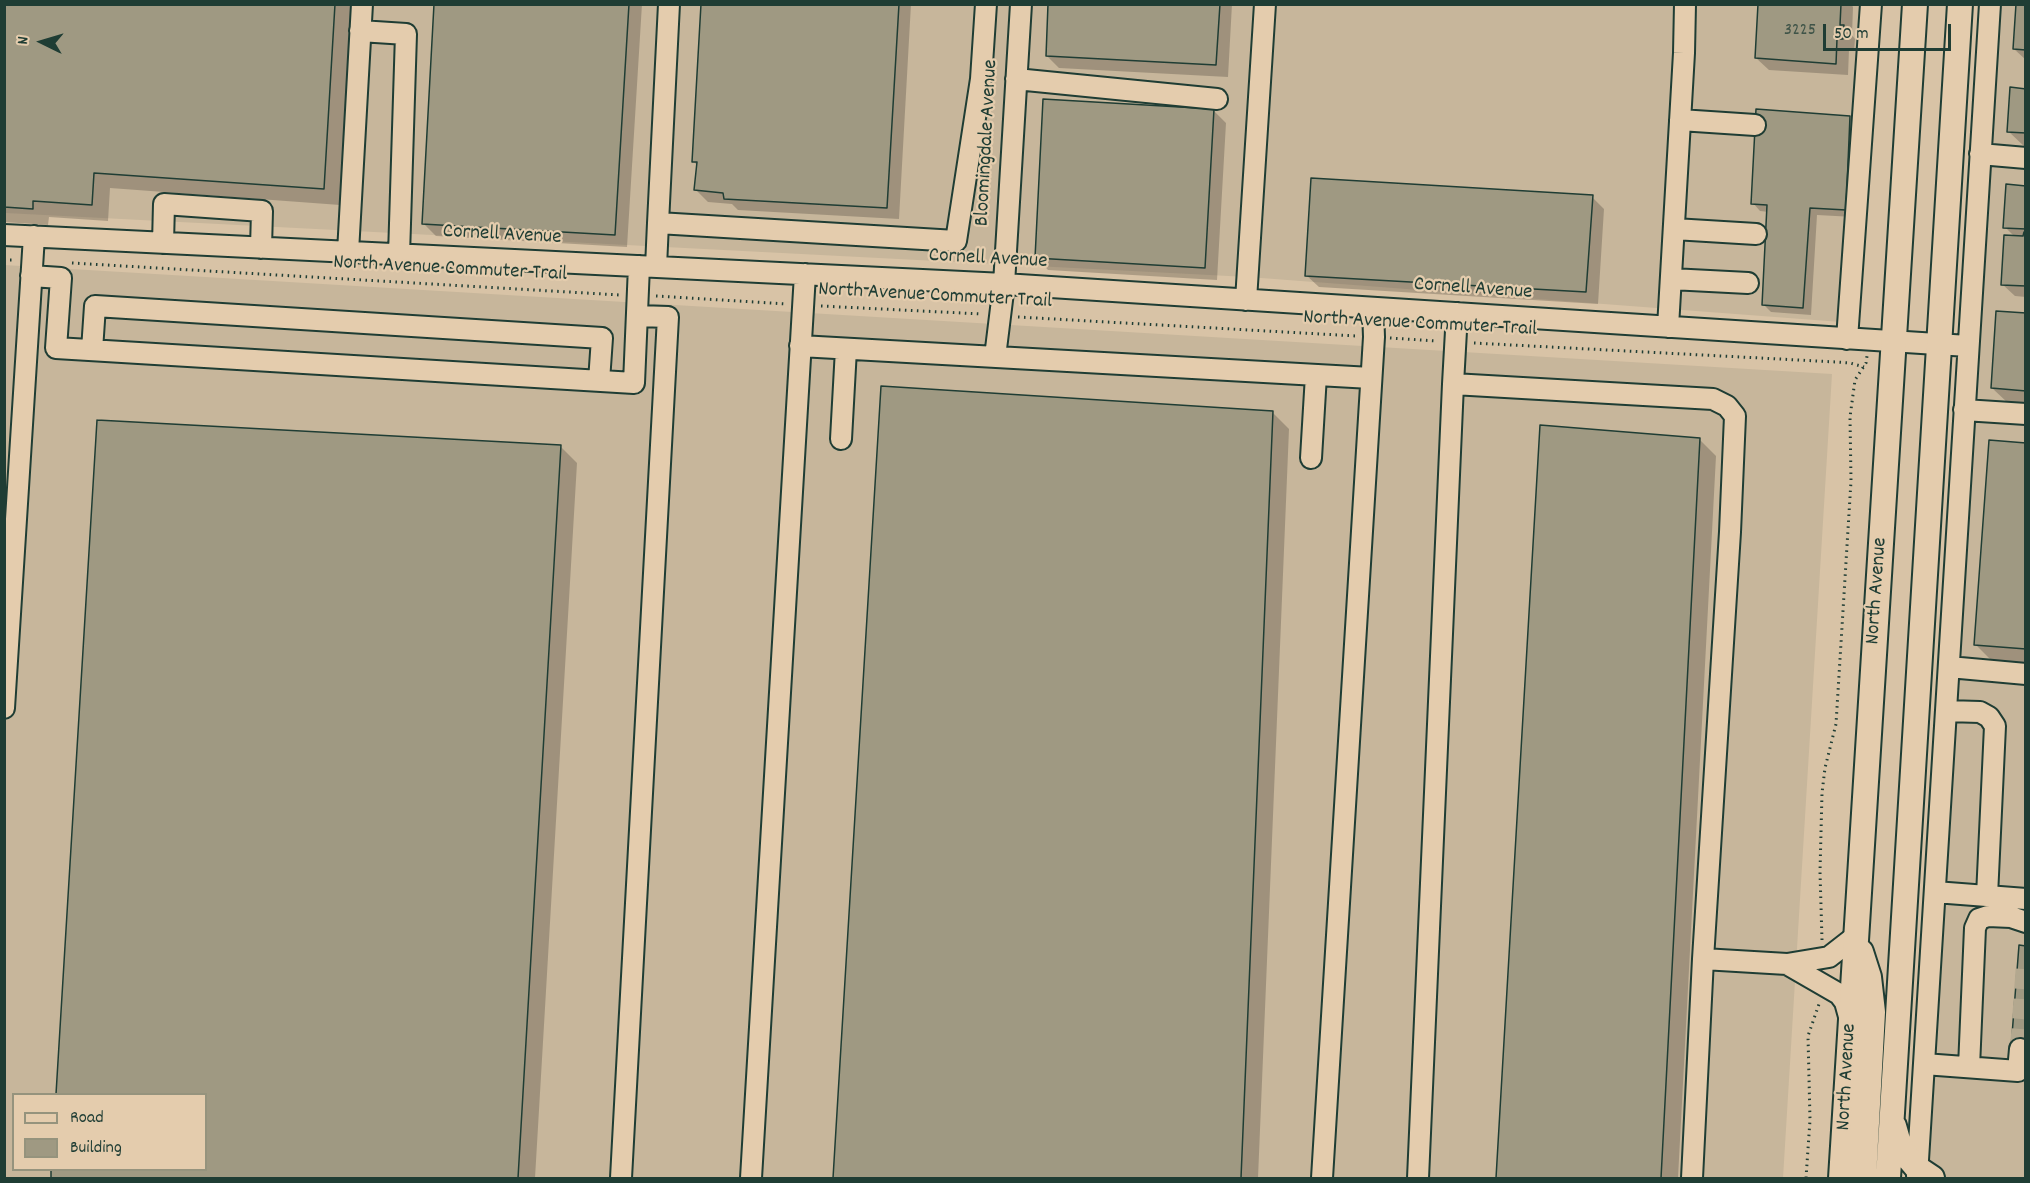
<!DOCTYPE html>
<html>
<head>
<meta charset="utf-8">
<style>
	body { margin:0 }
	#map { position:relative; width:2030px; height:1183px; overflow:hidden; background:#d8c3a6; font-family:Dekko,sans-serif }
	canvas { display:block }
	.frame { position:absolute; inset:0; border:6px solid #1f3d34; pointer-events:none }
	.legend { position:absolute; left:12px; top:1093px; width:195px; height:78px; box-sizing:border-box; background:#e4ccad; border:2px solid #95937d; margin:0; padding:8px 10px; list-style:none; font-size:18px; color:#1f3d34 }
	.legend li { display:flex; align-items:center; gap:12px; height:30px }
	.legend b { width:30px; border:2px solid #95937d }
	.north { position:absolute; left:12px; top:12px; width:60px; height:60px; -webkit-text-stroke:4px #e4ccad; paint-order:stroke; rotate:275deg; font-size:16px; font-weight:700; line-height:24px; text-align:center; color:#1f3d34 }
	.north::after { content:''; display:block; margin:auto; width:21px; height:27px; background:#1f3d34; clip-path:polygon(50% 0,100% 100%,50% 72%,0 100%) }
	.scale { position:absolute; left:1823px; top:24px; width:128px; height:27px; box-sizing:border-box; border:3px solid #1f3d34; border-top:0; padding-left:8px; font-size:18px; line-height:21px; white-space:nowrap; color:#1f3d34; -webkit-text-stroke:4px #e4ccad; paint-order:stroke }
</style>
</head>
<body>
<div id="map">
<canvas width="2030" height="1183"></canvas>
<div class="frame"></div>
<ul class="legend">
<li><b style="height:8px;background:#e4ccad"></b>Road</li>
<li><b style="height:16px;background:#9f9982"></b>Building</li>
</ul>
<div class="north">N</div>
<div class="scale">50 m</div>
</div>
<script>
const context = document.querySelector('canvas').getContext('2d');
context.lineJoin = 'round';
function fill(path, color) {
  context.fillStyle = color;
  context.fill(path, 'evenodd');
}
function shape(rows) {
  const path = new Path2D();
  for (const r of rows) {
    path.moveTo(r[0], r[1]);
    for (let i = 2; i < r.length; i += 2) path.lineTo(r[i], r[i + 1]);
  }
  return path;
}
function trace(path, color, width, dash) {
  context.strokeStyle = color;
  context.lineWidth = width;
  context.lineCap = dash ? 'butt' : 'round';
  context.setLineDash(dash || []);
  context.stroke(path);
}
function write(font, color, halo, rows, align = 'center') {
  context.font = font + ' Dekko,sans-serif';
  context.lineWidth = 4.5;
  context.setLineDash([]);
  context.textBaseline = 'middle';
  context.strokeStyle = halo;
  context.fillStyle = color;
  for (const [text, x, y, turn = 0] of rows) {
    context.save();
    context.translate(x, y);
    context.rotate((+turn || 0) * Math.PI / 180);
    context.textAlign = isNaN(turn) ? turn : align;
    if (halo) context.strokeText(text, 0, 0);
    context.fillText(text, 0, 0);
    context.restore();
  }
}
fill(shape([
	[4,5,1863,5,1841,322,1248,277,5,213],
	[1990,5,2025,5,2025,1178,1932,1178,1917,1168],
	[4,265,1832,374,1783,1178,5,1178],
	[14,1094,206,1094,206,1170,14,1170]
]), '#c7b69b');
fill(shape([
	[4,4,352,4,340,205,110,188,108,221,49,217,48,225,4,222],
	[436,4,642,4,627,247,436,236,424,224],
	[703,4,911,4,899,219,738,210,732,204,708,202,696,190,698,166,693,161],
	[1050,4,1232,4,1228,77,1059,68,1047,56],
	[1760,4,1851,4,1853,7,1852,35,1855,39,1854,51,1849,50,1848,75,1769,70,1756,58],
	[2026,4,2026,60,2014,49],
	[2026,90,2026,148,2008,131],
	[1214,111,1226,123,1217,280,1048,270,1036,257],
	[1849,117,1857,125,1854,217,1817,215,1811,315,1771,312,1763,304,1769,212,1760,211,1753,203],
	[2026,187,2026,297,2015,296,2002,284,2015,237,2005,227],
	[1592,197,1604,209,1598,304,1319,287,1306,275],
	[2026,314,2026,405,2009,404,1992,388],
	[882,387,1272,412,1289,429,1258,1178,834,1178],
	[98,422,560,446,577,463,535,1178,52,1178,53,1170,206,1170,206,1094,57,1094],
	[1542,426,1700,440,1716,456,1678,1178,1497,1178],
	[2026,444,2026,663,1992,661,1975,644]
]), '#0003');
const building = shape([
	[4,4,335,4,324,189,94,173,92,205,33,201,33,209,4,207,4,4],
	[434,4,629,4,615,235,422,224,434,4],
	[701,4,899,4,887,208,724,199,723,193,694,190,697,162,692,162,701,4],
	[1048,4,1220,4,1216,65,1046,56,1048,4],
	[1758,4,1841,4,1840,25,1844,25,1843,39,1837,39,1836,64,1755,58,1758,4],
	[2016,4,2026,4,2026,50,2013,49,2016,4],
	[2010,87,2026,89,2026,133,2007,132,2010,87],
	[1043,99,1214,109,1205,268,1035,258,1043,99],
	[1756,109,1850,116,1846,210,1810,208,1803,308,1762,305,1767,205,1751,204,1756,109],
	[1311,178,1593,195,1586,292,1305,276,1311,178],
	[2006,184,2026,186,2026,229,2003,228,2006,184],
	[2024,232,2026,232,2026,286,2001,285,2004,235,2023,236,2024,232],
	[1996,311,2026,313,2026,391,1991,388,1996,311],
	[881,386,1273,411,1241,1178,833,1178,881,386],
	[97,420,561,445,518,1178,51,1178,51,1170,206,1170,206,1094,56,1094,97,420],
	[1540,425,1700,438,1661,1178,1496,1178,1540,425],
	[1989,440,2026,443,2026,649,1974,645,1989,440],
	[2019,945,2026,946,2026,1049,2011,1048,2019,945]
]);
fill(building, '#9f9982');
trace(building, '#1f3d34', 1.5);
trace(shape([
	[2020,1049,2026,964]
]), '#b3a88f', 20, [20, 10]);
const minor = shape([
	[669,4,658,223,956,241,981,79,986,4],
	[360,31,406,34,399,255],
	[1016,79,1217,99],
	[1680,120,1755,125],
	[1980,154,2026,158],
	[1674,229,1756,234],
	[4,235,1004,284,1968,346],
	[163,243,164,204,262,211,261,248],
	[348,252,362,4],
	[656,267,658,223],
	[31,276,61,278,56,348,634,383,639,266],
	[1671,279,1748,283],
	[1246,300,1265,4],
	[1457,313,1453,384,1713,399,1727,406,1735,416,1730,532,1703,959,1787,964],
	[1668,327,1684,53,1685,4],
	[1847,339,1871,4],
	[800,346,1371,378],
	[92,350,95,306,602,338,599,381],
	[995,357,1004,284,1021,4],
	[1964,410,2026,414],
	[841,439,846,349],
	[1311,458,1316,375],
	[1949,667,2026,674],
	[4,708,34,236],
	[1946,711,1980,712,1989,717,1995,726,1987,896],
	[1935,892,2026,899],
	[1850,1020,1845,1002,1839,994,1787,964,1829,957,1856,936],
	[1924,1064,2018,1071,2020,1049],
	[1969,1067,1975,928,1979,919,1988,916,2011,917,2026,922],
	[1917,1176,1990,4],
	[621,1178,668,317,638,316],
	[751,1178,805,274],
	[1322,1178,1374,337,1373,308],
	[1418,1178,1453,384],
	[1692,1178,1703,959]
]);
const major = shape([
	[1861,952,1869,977,1873,1012,1864,1178],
	[1894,1126,1898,1140,1906,1155,1917,1168,1932,1178],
	[1841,1178,1915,4],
	[1888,1178,1960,4]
]);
trace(minor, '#1f3d34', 24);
trace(major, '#1f3d34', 28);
trace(shape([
	[4,260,14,260],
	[72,263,620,295],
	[656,296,787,304],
	[821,306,982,314],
	[1018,317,1356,336],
	[1390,338,1437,341],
	[1474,343,1836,362,1850,363,1864,367],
	[1822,940,1820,872,1822,793,1825,768,1836,724,1851,481,1850,417,1855,380,1866,363,1867,356],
	[1806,1178,1810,1120,1808,1036,1819,1004]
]), '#1f3d34', 3, [1.5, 4.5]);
trace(minor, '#e4ccad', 20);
trace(major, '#e4ccad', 24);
write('18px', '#3f5448', null, [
	["3225",1800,32]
]);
write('21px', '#1f3d34', '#e4ccad', [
	["Bloomingdale Avenue",988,143,-87],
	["Cornell Avenue",502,236,3],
	["Cornell Avenue",988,260,3],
	["North Avenue Commuter Trail",450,270,3],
	["Cornell Avenue",1473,290,4],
	["North Avenue Commuter Trail",935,297,3],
	["North Avenue Commuter Trail",1420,325,3],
	["North Avenue",1878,591,-86],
	["North Avenue",1848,1077,-87]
]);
</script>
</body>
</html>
